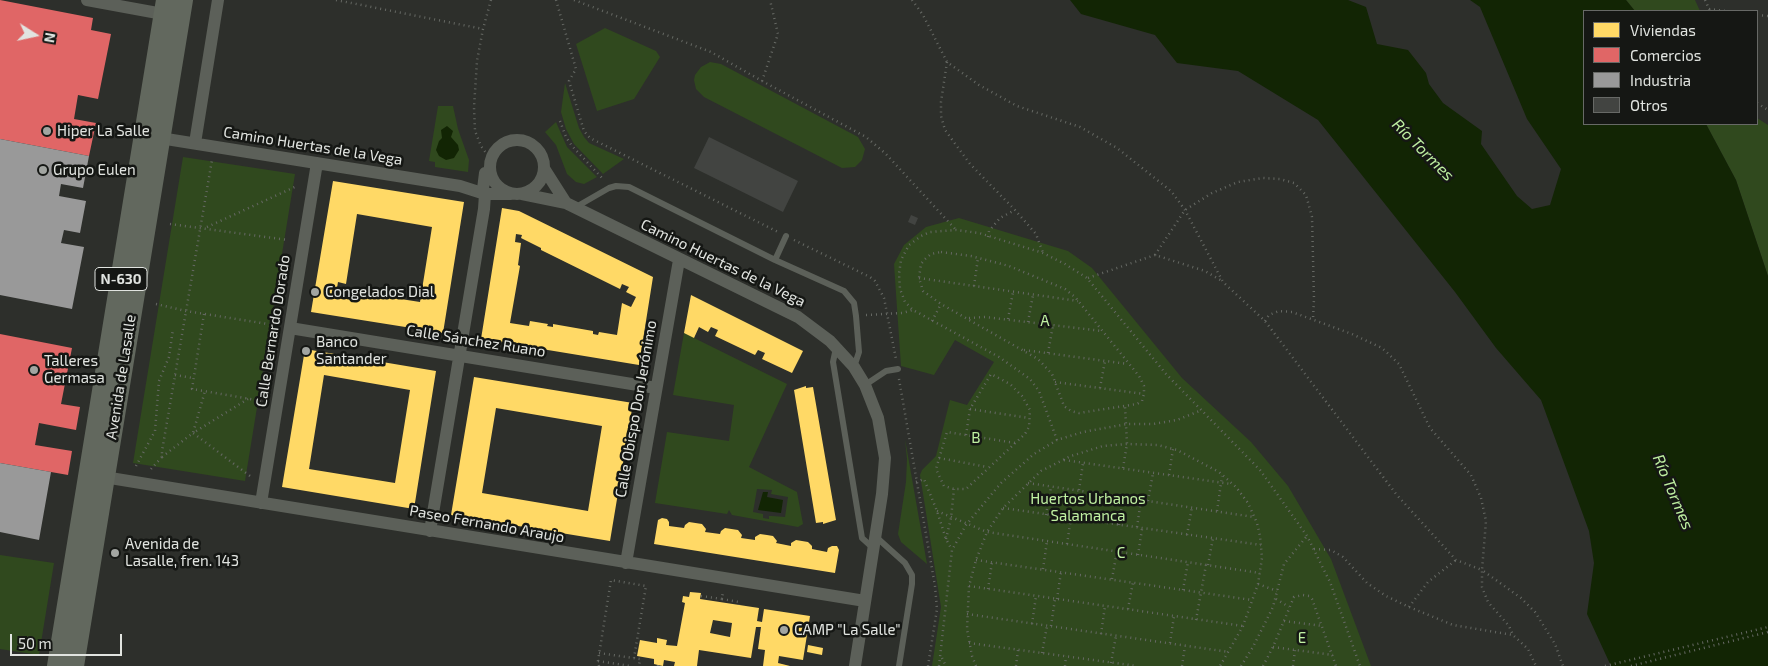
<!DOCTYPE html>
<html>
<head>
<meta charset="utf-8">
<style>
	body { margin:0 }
	#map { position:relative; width:1768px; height:666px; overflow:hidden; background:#2d2f2b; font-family:"Exo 2",sans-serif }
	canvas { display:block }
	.legend { position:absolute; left:1583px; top:10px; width:175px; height:115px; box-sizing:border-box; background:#151714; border:1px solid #676966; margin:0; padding:6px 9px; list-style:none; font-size:15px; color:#e1e4e0 }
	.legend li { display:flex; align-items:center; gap:10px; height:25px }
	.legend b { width:25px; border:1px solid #676966 }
	.north { position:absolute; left:10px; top:10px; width:50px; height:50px; -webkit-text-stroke:4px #151714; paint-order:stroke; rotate:100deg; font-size:14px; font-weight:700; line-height:20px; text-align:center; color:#e1e4e0 }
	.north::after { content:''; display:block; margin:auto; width:18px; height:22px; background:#e1e4e0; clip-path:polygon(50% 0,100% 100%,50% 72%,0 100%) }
	.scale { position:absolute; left:10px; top:634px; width:112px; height:22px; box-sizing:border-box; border:2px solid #e1e4e0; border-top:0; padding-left:6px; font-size:15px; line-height:18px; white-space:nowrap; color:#e1e4e0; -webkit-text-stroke:4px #151714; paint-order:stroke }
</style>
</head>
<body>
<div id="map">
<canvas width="1768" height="666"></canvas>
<ul class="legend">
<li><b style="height:14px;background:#ffd966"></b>Viviendas</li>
<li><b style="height:14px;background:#e06666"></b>Comercios</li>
<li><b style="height:14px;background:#999"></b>Industria</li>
<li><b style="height:14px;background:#424441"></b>Otros</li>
</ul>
<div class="north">N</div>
<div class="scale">50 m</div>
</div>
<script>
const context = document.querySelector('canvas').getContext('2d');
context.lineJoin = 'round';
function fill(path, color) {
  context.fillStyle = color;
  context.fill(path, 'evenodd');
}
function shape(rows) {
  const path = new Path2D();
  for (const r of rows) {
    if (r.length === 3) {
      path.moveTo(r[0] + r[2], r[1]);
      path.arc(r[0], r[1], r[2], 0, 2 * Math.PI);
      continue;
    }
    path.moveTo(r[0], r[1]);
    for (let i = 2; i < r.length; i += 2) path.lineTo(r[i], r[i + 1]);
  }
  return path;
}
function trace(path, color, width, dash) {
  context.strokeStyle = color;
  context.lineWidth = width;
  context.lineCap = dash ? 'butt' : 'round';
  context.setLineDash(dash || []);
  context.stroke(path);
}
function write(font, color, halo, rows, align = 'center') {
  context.font = font + ' "Exo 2",sans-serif';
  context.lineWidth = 5;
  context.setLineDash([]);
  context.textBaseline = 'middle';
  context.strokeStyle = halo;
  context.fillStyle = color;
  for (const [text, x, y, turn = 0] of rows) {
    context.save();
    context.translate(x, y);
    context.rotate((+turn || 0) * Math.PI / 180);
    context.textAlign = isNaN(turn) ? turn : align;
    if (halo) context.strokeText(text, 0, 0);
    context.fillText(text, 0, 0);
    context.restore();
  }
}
fill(shape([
	[1626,0,1695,0,1700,11,1635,11],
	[605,28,656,51,660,57,634,99,597,111,576,44],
	[710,62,721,64,858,137,865,149,862,160,855,167,842,168,704,97,696,89,694,80,695,75,701,67],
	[565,83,579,128,584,137,589,143,624,159,603,174,574,144,566,129,561,112],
	[438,106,453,106,458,129,469,160,468,172,435,167,435,162,429,161],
	[1757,118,1768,125,1768,276,1736,180,1706,124,1757,124],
	[556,122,567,147,597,177,584,184,576,182,567,174,556,145,545,132],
	[183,157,295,174,245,481,133,463],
	[959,218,1068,251,1092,268,1182,378,1251,442,1288,486,1331,559,1371,666,932,666,941,607,920,475,922,470,936,456,950,400,967,405,994,362,955,340,934,375,901,366,894,264,904,245,926,227],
	[684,333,787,384,749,467,797,492,803,524,798,527,732,515,729,510,727,514,655,503,667,432,729,441,734,405,673,395],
	[757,489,772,490,771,494,788,497,785,517,772,516,769,516,769,519,763,518,763,514,753,512],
	[905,439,927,564,901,542,898,534,906,482,907,459],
	[0,555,54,563,39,655,0,649]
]), '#30491e');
fill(shape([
	[1070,0,1348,0,1366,7,1377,44,1408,50,1426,73,1429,84,1443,103,1482,131,1481,144,1517,196,1532,209,1550,205,1561,169,1527,119,1480,7,1470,0,1626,0,1635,11,1584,11,1584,124,1706,124,1736,180,1768,276,1768,666,1611,666,1587,614,1594,563,1589,531,1541,400,1496,348,1455,292,1318,120,1238,71,1177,63,1155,35,1081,14],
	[447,126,453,131,451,137,458,145,459,150,454,158,446,160,439,156,436,150,439,141,442,138,441,130],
	[763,492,768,492,767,497,783,500,781,513,758,510]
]), '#122504');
fill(shape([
	[333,181,464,202,443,333,311,312],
	[357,214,432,227,420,302,343,290,342,295,336,294,338,282,346,284],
	[502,208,519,211,653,277,639,365,481,339],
	[516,234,522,235,521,238,541,248,541,250,620,289,622,284,629,287,626,292,636,297,631,307,622,303,617,335,599,332,598,335,593,334,593,331,553,324,553,327,547,326,548,324,530,321,529,326,510,323,520,266,518,265,521,243,515,242],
	[691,295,803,351,792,373,762,359,765,353,758,350,755,355,715,336,718,330,711,327,708,332,699,327,694,338,684,333],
	[305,349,436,371,414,509,282,487],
	[324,375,410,390,395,483,309,469],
	[474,377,633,403,610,541,451,515],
	[496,408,602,426,588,511,482,493],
	[806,386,806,388,813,387,836,520,823,524,823,522,816,523,794,390],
	[662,518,667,519,669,522,669,526,684,528,685,525,689,522,702,524,706,529,705,532,720,534,721,531,725,528,738,530,742,535,741,538,755,540,755,537,760,534,767,535,773,536,777,541,776,543,791,546,791,543,796,540,808,542,812,546,812,549,827,552,828,548,832,546,837,546,839,550,835,573,654,544,658,520],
	[690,592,701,593,700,599,759,608,757,621,762,622,764,609,810,616,803,660,779,656,778,663,790,666,763,666,765,650,758,649,761,627,756,627,751,658,699,650,697,666,674,666,675,662,664,660,663,666,658,665,654,664,654,659,637,656,640,640,657,643,657,638,667,640,666,645,677,646,685,603,682,602,683,596,689,597],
	[713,620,732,623,730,637,710,633],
	[808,645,823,648,822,655,807,652]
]), '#ffd966');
fill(shape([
	[0,0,93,18,91,30,111,34,98,99,78,95,74,119,96,123,89,156,0,139],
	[0,334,72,348,61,404,80,407,76,430,39,423,35,445,72,451,68,475,0,463]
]), '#e06666');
fill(shape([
	[0,139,89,156,83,188,61,184,59,196,86,201,80,233,64,230,61,243,84,247,72,309,0,295],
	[0,463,51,472,39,540,0,532]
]), '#999');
fill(shape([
	[709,137,798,181,783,212,694,168],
	[911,215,918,218,915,225,908,222]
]), '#424441');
trace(shape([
	[336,0,483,29],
	[491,0,483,29,477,61,474,107,475,131,481,146,486,153,491,158],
	[556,0,576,69,569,81,584,131,590,138,778,232],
	[574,0,711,52,762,81,866,137,886,154,956,230],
	[912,0,923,15,947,62,979,85,1017,106,1080,127,1117,148,1171,191,1185,210,1223,282,1265,321,1396,494,1456,560,1482,570,1482,587,1488,602,1509,626,1513,635,1528,649,1536,666],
	[1705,0,1710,11],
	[1709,9,1726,11],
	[1757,15,1768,16],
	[947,62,941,102,941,116,945,130,970,164,1015,210,1036,234,1043,253],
	[762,81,778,34,770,0],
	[1757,103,1768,110],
	[560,121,566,137,572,146,603,179],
	[170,224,288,240],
	[207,227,297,186],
	[988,237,989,231,1000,218,1015,210],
	[794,240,870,277,875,281,884,298,896,359],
	[941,252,971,256,1009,266,1065,289,1075,297,1139,376,1144,386,1144,394,1142,401,1137,404,1079,413,1071,411,1064,406,1052,374,1038,359,941,304,923,291,919,278,921,264,925,259,931,254,941,252],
	[1155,255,1185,210,1212,193,1238,182,1263,178,1280,179,1294,183,1306,195,1312,217,1314,299,1313,319],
	[919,278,1078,301],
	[1088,278,1155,255,1205,271,1222,281],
	[974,286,978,258],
	[156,304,186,311,274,325],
	[204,314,192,389,262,401],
	[866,315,902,313,913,310],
	[969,318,985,317,1102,331],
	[1008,319,1013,292],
	[932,321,941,304],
	[1265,321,1269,315,1279,311,1292,312,1352,334,1382,348,1399,364,1430,428,1471,475,1481,498,1486,521,1482,570,1521,598,1535,612,1555,644,1563,666],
	[1028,322,1033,295],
	[1024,350,1128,364],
	[1048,353,1053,325],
	[175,375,193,378],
	[899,379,935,586,937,609,928,666],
	[1055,382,1144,394],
	[1100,388,1105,361],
	[248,399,193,433,250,476],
	[970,409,1029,418],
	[966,435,970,409,991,374,1010,384,1022,396,1030,410,1029,427,1025,434,966,489,954,489,944,486,936,469,947,432,966,435,1015,443],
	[1057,440,1039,391,1030,379,999,357,913,310,905,302,900,289,899,274,901,260,909,245,921,236,930,232,956,230,979,233,1043,253,1065,264,1087,278,1166,374,1260,470,1307,536,1330,582,1360,666],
	[162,457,193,433,205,391],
	[939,458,987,467],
	[1064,460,1231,484],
	[136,466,155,431,159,381,169,357,173,329],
	[1123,468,1127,444,1125,406],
	[151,469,162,457,162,451,212,160],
	[1169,475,1173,449],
	[916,482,924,479,937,511,946,539,952,550],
	[1028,483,1254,517],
	[1079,490,1083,463],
	[1148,501,1153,473],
	[1003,508,1261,545],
	[937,511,987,532,1260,573],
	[1217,511,1222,476],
	[1046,515,1051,487],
	[1119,525,1123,497],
	[1137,527,1141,500],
	[1187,535,1192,507],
	[946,539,951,518,954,489],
	[1067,544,1071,518],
	[1314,549,1331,550,1343,557,1367,583,1386,596,1409,607,1453,625,1513,635],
	[1138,555,1142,529],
	[976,560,1252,600],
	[1208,565,1213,538],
	[1043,569,1047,541],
	[1112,579,1117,551],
	[1258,584,1277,591],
	[969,586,1243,626],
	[988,589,992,562],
	[1183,590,1188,562],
	[701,596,722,599,723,591],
	[722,599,739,602,739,605],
	[1057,599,1061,572],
	[1276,599,1289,607],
	[1409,607,1428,582,1456,560],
	[1128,609,1133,582],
	[967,614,1229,652],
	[1196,620,1206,565],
	[1284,621,1323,626],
	[1032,624,1036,596],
	[1051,626,1055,599],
	[1101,634,1105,606],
	[969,643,1137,666],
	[1170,643,1174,616],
	[1273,647,1333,655],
	[599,653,640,659,639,666],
	[1042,653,1047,626],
	[942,658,946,666],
	[598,661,630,666],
	[1111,663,1116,636],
	[599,666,598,661,611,580,646,586,634,658],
	[658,666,658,665],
	[939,666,952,550,966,525,1001,483,1034,454,1057,440,1083,432,1127,424,1153,424,1177,420,1202,410],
	[976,666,972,656,967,629,969,586,976,560,987,532,1003,508,1041,471,1071,456,1103,446,1127,444,1158,445,1177,450,1219,472,1236,487,1248,503,1257,523,1260,536,1262,558,1258,584,1243,626,1220,666],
	[1016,666,1018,650],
	[1065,666,1066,656],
	[1182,666,1185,646],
	[1241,666,1253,647,1273,607,1284,564,1307,536],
	[1263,666,1273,647,1294,597,1303,595,1309,596,1312,599,1336,666],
	[1293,666,1295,650],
	[1605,666,1768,627],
	[1631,666,1768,632]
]), '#666964', 2.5, [1, 4]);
trace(shape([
	[576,207,609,188,616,186,629,187,775,260,844,291,854,303,856,316,859,352,854,367],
	[775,260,786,236],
	[836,348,833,362,862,538,873,548],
	[865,385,886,371,898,369],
	[875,536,905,563,912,575,912,584,899,666]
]), '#5c6059', 6);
trace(shape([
	[87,0,163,14],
	[160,138,460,186,485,194,511,194],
	[517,167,27],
	[195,143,218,0],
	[545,170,566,203],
	[522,194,566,203,798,317,830,341,854,367,865,385,878,418,885,458,882,494,855,666],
	[290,328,656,388],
	[104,477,865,601],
	[261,503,317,163],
	[430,531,484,209,485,194,483,189,485,173],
	[626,563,679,260]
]), '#5c6059', 12);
trace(shape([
	[57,666,166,0],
	[74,666,183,0]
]), '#62685e', 20);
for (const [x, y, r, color] of [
	[47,131,5,"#a2a5a1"],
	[43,170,5,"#a2a5a1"],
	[315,292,5,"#a2a5a1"],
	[306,351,5,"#a2a5a1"],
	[34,370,5,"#a2a5a1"],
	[115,553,5,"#a2a5a1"],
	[784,630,5,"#a2a5a1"]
]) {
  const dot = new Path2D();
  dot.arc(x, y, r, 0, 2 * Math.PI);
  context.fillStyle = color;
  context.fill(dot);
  trace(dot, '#151714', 2);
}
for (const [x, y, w] of [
	[121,279,52]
]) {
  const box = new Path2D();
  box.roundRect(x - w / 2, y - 11.5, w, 23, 4);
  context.fillStyle = '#151714';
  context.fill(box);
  trace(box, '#e1e4e0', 1);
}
write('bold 14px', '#e1e4e0', null, [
	["N-630",121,279]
]);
write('15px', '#e1e4e0', '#151714', [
	["Hiper La Salle",57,131],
	["Grupo Eulen",53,170],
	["Congelados Dial",325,292],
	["Banco",316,342],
	["Santander",316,359],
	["Talleres",44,361],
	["Germasa",44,378],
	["Avenida de",125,544],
	["Lasalle, fren. 143",125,561],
	["CAMP \"La Salle\"",794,630]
], 'left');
write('15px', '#e1e4e0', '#151714', [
	["Camino Huertas de la Vega",313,146,9],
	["Camino Huertas de la Vega",723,263,26],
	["Calle Bernardo Dorado",273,331,-81],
	["Calle Sánchez Ruano",476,341,9],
	["Avenida de Lasalle",121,377,-81],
	["Calle Obispo Don Jerónimo",636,409,-80],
	["Paseo Fernando Araujo",487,524,10]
]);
write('15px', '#c0f1a2', '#151714', [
	["A",1045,321],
	["B",976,438],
	["Huertos Urbanos",1088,499],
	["Salamanca",1088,516],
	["C",1121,553],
	["E",1302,638]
]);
write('italic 16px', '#beefa1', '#151714', [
	["Río Tormes",1423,150,45],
	["Río Tormes",1673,492,67]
]);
</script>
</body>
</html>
